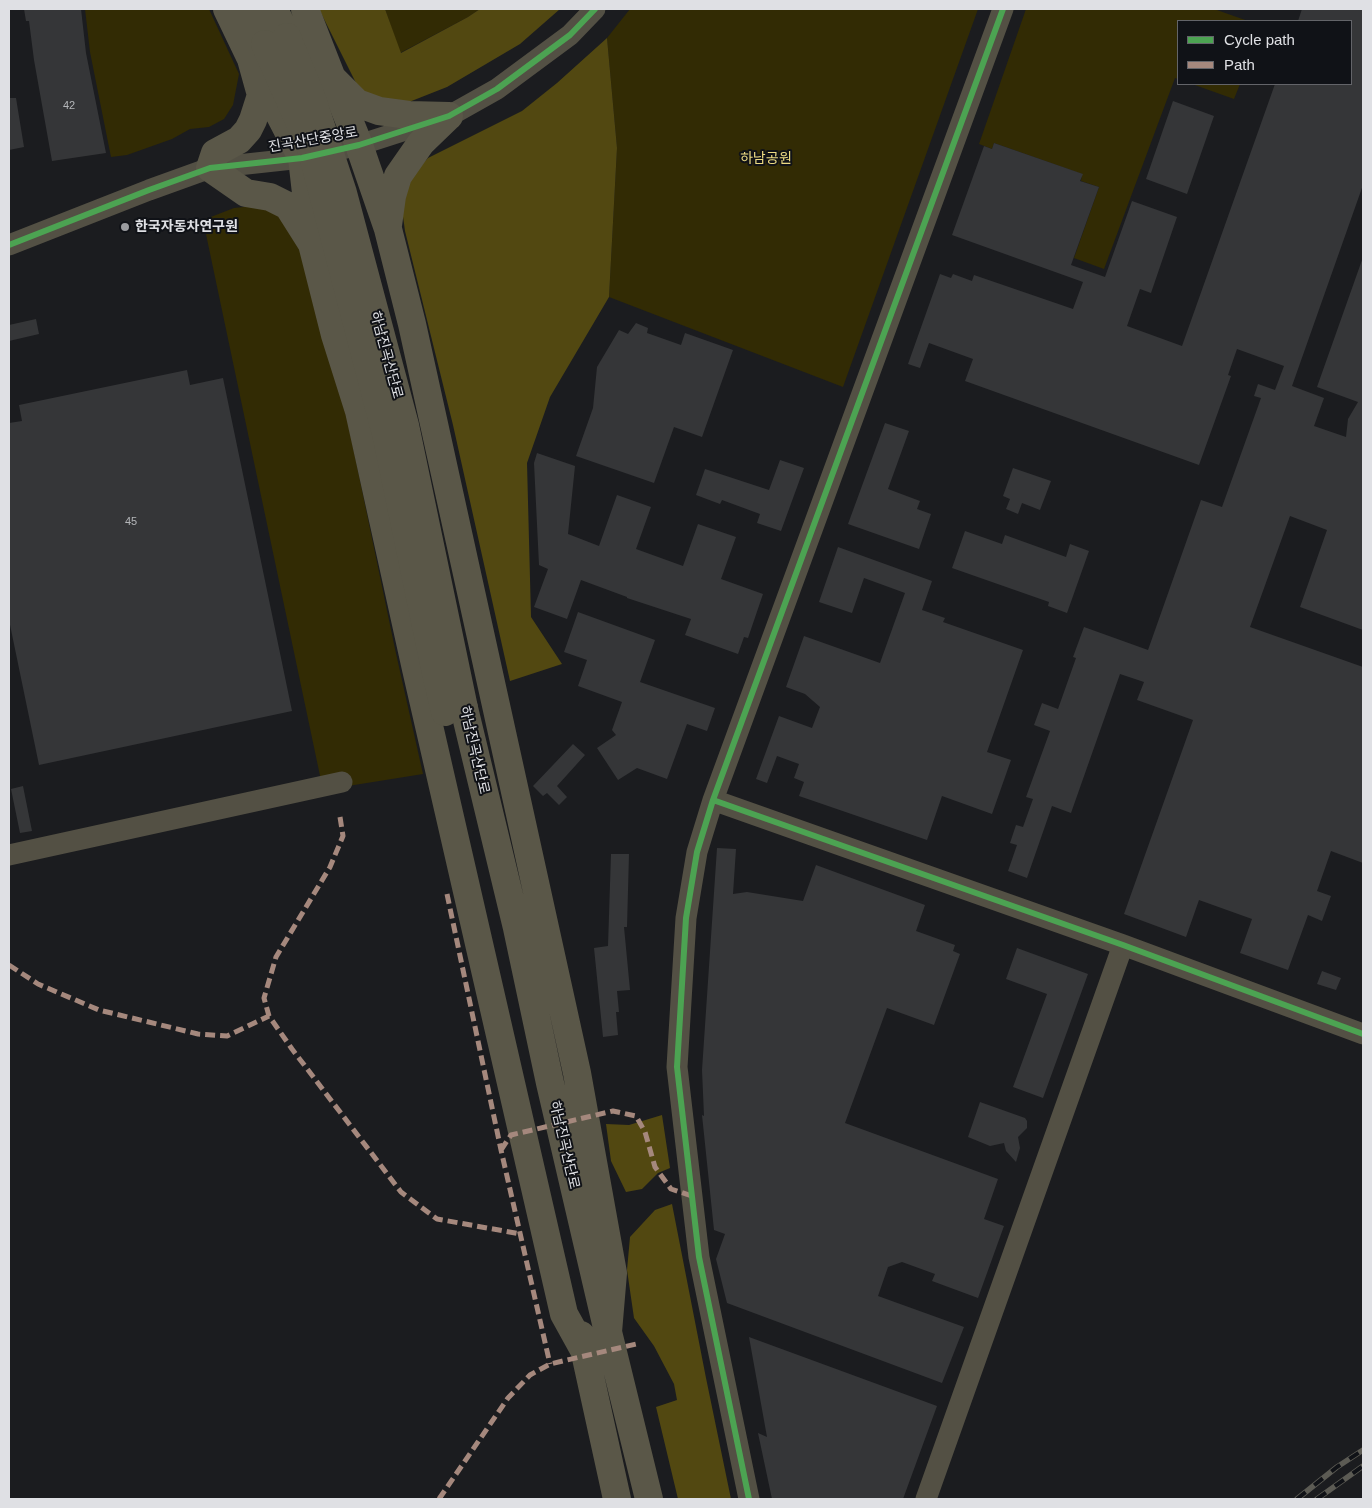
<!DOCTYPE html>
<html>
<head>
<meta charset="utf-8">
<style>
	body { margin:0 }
	#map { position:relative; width:1372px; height:1508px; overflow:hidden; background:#1b1c1f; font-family:Arial,sans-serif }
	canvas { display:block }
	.frame { position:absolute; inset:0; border:10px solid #dfe0e4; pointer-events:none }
	.legend { position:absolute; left:1177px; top:20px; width:175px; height:65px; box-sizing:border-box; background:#101217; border:1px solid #636469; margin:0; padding:6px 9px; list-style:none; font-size:15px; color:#dfe0e4 }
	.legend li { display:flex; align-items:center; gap:10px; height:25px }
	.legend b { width:25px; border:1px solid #636469 }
</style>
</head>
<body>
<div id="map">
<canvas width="1372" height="1508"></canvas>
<div class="frame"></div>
<ul class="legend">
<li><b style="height:6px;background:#4ca352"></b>Cycle path</li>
<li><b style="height:6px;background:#a5887d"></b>Path</li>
</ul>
</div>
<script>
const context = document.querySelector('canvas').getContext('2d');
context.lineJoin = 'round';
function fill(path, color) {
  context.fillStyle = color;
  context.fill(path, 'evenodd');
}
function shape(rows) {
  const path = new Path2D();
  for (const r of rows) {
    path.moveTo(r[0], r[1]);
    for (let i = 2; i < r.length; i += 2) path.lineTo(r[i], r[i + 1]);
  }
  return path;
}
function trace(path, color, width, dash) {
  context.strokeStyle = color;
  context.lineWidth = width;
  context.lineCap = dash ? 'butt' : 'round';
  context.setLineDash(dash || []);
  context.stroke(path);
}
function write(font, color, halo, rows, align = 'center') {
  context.font = font + ' Arial,"Noto Sans KR",sans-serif';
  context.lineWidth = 4;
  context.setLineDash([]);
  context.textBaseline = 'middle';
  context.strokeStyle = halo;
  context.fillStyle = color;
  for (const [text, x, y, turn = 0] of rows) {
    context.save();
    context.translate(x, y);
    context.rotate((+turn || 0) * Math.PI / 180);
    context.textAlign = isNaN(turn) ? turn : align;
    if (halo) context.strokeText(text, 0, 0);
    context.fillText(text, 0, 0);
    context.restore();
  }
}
fill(shape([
	[85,9,209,9,239,74,233,105,224,119,209,127,190,129,172,139,127,155,111,157,90,52],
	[385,9,480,9,468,17,400,53],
	[630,9,978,9,843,387,609,297,617,148,607,38],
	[1026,9,1214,9,1248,21,1178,21,1178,79,1175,78,1104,269,1074,258,1099,187,1081,181,1082,174,994,143,992,149,979,144],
	[1192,84,1240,84,1234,99],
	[254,206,276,213,301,237,336,365,395,649,423,774,323,790,203,220,234,208]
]), '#322b04');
fill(shape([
	[319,9,385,9,401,53,468,17,480,9,560,9,520,44,447,87,409,102,375,99,358,87],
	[607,38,617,148,609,297,550,397,527,463,531,617,562,664,510,681,453,425,405,231,401,202,410,177,428,158,522,111,557,83],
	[662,1115,670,1168,658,1173,642,1189,626,1192,611,1161,606,1124,629,1125],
	[672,1204,706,1378,731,1499,678,1499,656,1407,677,1400,674,1384,654,1346,634,1318,627,1270,630,1237,655,1210]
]), '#524811');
fill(shape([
	[24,9,81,9,86,53,106,153,52,161,34,60,29,21,26,21],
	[1302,9,1363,9,1363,185,1292,386,1324,398,1314,426,1346,437,1348,419,1358,402,1317,387,1362,260,1363,261,1363,630,1300,607,1327,530,1290,516,1250,627,1363,667,1363,863,1331,851,1317,891,1331,896,1322,921,1308,915,1288,970,1240,953,1252,919,1199,900,1186,937,1124,914,1193,720,1137,700,1144,682,1120,674,1071,813,1052,806,1027,878,1008,871,1017,845,1010,843,1016,825,1023,827,1033,799,1026,797,1050,731,1034,725,1042,703,1058,709,1076,658,1073,657,1084,627,1148,650,1201,500,1222,507,1261,398,1254,396,1258,384,1275,390,1284,366,1237,349,1228,375,1231,376,1199,465,965,381,973,359,929,343,920,368,908,364,940,274,951,278,953,274,972,281,974,275,1073,309,1083,282,952,235,984,146,992,149,994,143,1083,174,1080,181,1099,187,1071,265,1105,277,1132,201,1177,217,1151,293,1140,289,1127,326,1182,346,1275,84,1351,84,1351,21,1298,21],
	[9,98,16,98,24,147,9,150],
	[1173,101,1214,116,1187,194,1146,179],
	[36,319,39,334,9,341,9,325],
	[636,323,648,328,647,333,681,345,685,333,733,350,702,437,674,427,654,483,576,456,593,408,597,367,619,330,628,334],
	[187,370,190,385,223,378,292,711,39,765,9,620,9,423,22,421,19,405],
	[885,423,909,431,888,489,920,501,917,509,931,514,919,549,848,524],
	[537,453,575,466,568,534,599,546,617,495,651,507,636,549,683,566,698,524,736,537,721,579,763,594,748,638,744,637,738,654,685,635,691,619,627,598,627,597,581,580,567,619,534,607,548,569,539,565,534,463],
	[780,460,804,468,781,531,757,523,760,514,722,500,720,504,696,495,705,469,769,490],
	[1013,468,1051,481,1040,510,1022,503,1018,514,1006,509,1010,499,1003,496],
	[965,531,1002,544,1005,535,1066,557,1070,544,1089,551,1067,613,1048,606,1049,602,952,568],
	[838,547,932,581,922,610,945,618,943,622,1023,650,987,752,1011,760,992,814,942,796,927,840,799,796,804,782,794,778,799,764,777,756,767,783,756,779,779,716,812,728,820,707,805,694,786,687,804,636,880,663,905,593,864,578,852,613,819,602],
	[578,612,655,640,640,682,715,708,707,731,687,724,667,779,637,768,618,780,597,748,616,735,612,730,622,702,578,686,587,660,564,652],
	[573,744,585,755,557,786,567,797,559,805,547,793,543,796,533,786],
	[23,786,32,831,20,833,11,789],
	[717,848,736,849,733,894,747,892,803,901,816,865,925,905,916,931,955,945,953,951,960,954,934,1025,887,1008,845,1123,998,1179,984,1219,1004,1226,978,1298,932,1281,935,1274,902,1262,888,1267,878,1296,964,1327,942,1383,727,1303,716,1259,725,1234,714,1230,702,1115,704,1116,702,1070],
	[611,854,629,854,627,927,624,927,630,990,617,991,619,1012,616,1012,618,1035,603,1037,594,948,608,946],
	[1017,948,1088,974,1043,1098,1013,1087,1047,994,1006,979],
	[1322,971,1341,978,1336,990,1317,984],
	[980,1102,1025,1118,1027,1121,1027,1128,1018,1137,1020,1148,1016,1162,1006,1151,1004,1143,990,1146,968,1137],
	[749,1337,937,1406,903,1499,772,1499,758,1433,767,1437]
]), '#353638');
trace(shape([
	[9,245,149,190,210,168,302,158,359,145,449,116,497,89,570,35,595,9],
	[713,800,1123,945,1363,1034],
	[9,855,342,782],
	[749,1499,699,1257,677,1067,686,918,697,852,713,800,1003,9],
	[926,1499,1123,945]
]), '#535044', 21);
trace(shape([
	[227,9,251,59,261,95,253,120,248,130,239,140,215,153,210,168,246,193,270,197,288,206,312,244,335,335,359,411,416,669,564,1314,585,1352],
	[250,9,265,44],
	[274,9,287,37],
	[305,9,332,78,357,103,379,111,409,115,449,116],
	[259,75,302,158,311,237],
	[332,78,359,145,388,229,412,324,577,1073,613,1273,608,1332],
	[388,225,392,196,398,176,421,143,449,116],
	[464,708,517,928,550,1083,608,1332,649,1499],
	[581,1335,617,1499]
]), '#5a5748', 28);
const rail = shape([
	[1297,1499,1337,1467,1363,1450],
	[1317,1499,1363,1466]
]);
trace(rail, '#5c5b54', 5.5);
trace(rail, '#101217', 4, [11]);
trace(shape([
	[287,37,312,99,343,193,405,425,464,708],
	[265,44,311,148,386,434,434,664,445,712]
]), '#5a5748', 28);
trace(shape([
	[340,817,343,836,330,867,276,957,264,998,269,1016,292,1049,401,1192,437,1219,521,1234],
	[447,894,501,1150,550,1364],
	[9,965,38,984,99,1010,198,1034,227,1036,269,1016],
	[501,1150,511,1135,613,1111,636,1116,645,1132,655,1167,671,1189,692,1196],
	[439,1499,508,1398,530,1375,550,1364,636,1344]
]), '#a5887d', 5, [10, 5]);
trace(shape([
	[9,245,149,190,210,168,302,158,359,145,449,116,497,89,570,35,595,9],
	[713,800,1123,945,1363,1034],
	[749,1499,699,1257,677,1067,686,918,697,852,713,800,1003,9]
]), '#4ca352', 6);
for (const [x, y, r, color] of [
	[125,227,5,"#9a9b9f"]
]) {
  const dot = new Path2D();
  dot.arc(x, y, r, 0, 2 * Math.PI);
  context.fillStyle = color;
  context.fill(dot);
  trace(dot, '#101217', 2);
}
write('11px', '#b4b6b9', null, [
	["42",69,106],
	["45",131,522]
]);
write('14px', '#dfe0e4', '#101217', [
	["진곡산단중앙로",313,140,-10],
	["하남진곡산단로",386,355,75],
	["하남진곡산단로",474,750,77],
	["하남진곡산단로",564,1145,77]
]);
write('14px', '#ecda82', '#101217', [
	["하남공원",766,159]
]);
write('bold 14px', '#dfe0e4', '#101217', [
	["한국자동차연구원",135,227]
], 'left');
</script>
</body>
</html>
